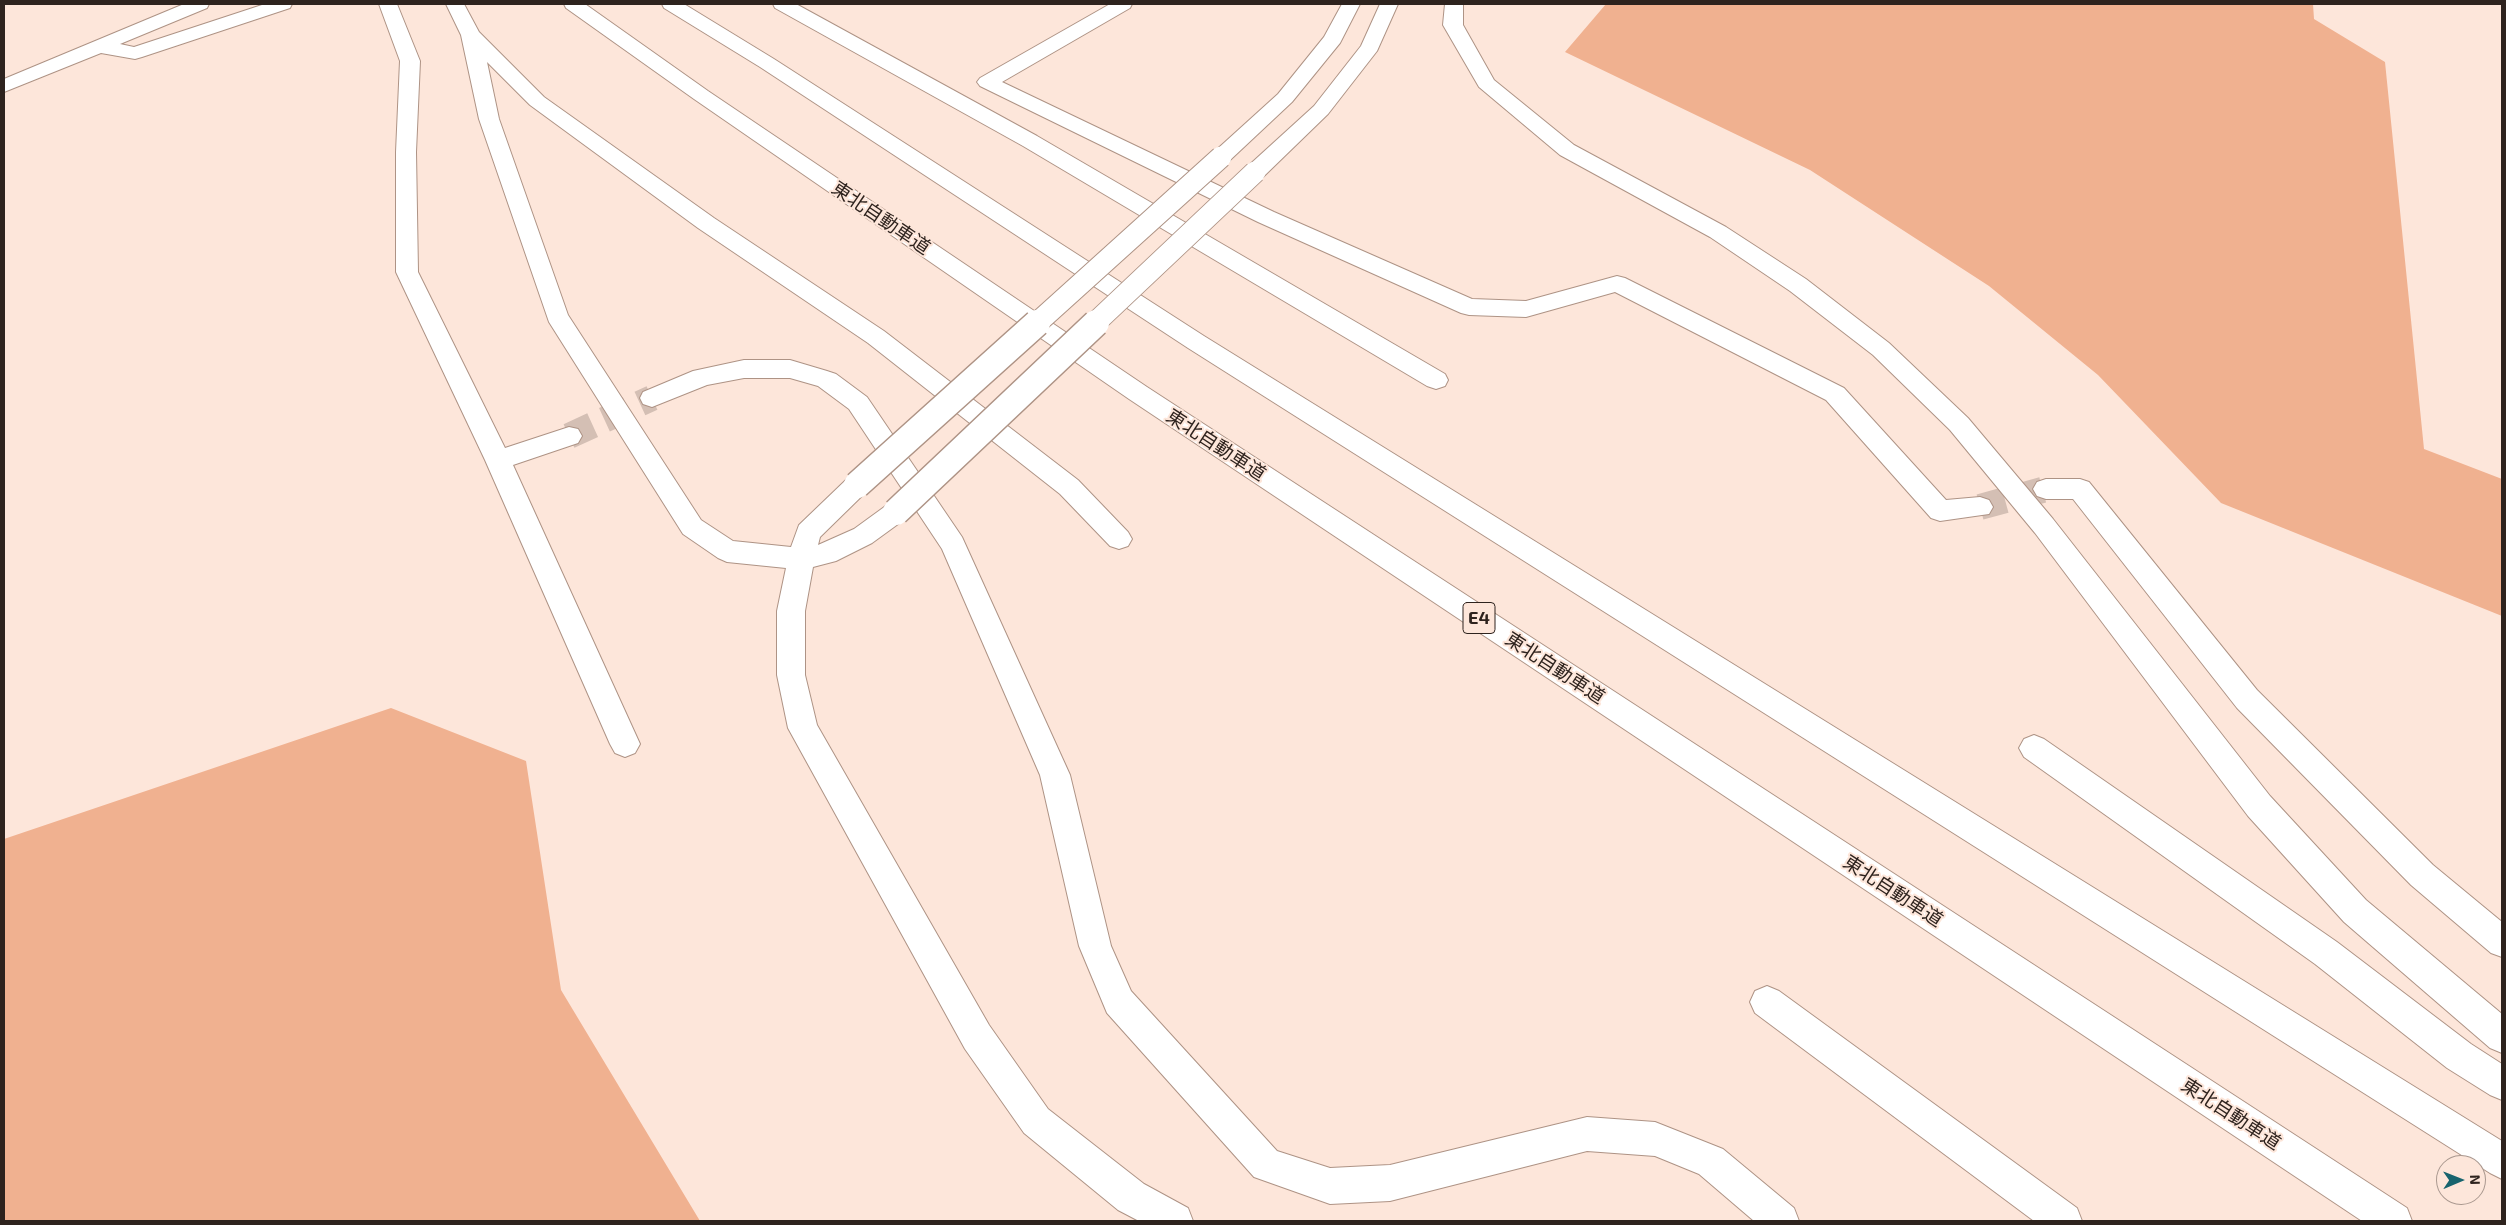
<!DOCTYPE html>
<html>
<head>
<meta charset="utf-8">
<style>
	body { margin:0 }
	#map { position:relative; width:2506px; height:1225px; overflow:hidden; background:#fde6da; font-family:"Exo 2",sans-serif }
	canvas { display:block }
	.frame { position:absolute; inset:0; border:5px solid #2e231e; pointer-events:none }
	.north { position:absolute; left:2436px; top:1155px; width:50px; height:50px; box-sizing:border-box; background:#fde6da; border:1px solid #aa988f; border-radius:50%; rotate:89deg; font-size:14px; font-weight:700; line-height:20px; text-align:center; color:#2e231e }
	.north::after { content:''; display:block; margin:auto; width:18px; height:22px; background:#18646e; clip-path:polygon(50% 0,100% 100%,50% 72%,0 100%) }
</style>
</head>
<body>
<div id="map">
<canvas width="2506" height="1225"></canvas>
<div class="frame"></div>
<div class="north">N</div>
</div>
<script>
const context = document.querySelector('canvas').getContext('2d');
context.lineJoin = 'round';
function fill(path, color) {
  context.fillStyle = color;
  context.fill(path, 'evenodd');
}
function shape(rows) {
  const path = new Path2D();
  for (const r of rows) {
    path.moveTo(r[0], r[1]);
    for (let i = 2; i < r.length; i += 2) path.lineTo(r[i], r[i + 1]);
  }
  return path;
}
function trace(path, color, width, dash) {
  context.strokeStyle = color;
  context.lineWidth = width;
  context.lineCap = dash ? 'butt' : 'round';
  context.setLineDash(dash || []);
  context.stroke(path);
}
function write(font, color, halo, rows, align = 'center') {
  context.font = font + ' "Exo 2","Noto Sans JP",sans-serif';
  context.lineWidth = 4;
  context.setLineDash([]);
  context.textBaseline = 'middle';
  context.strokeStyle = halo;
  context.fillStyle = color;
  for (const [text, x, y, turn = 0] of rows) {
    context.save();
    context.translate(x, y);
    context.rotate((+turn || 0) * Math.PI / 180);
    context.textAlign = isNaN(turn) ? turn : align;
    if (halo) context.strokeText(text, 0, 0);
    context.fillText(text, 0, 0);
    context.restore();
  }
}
fill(shape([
	[1606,4,2313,4,2314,19,2385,62,2424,449,2502,479,2502,616,2221,503,2098,375,1989,286,1810,170,1565,52],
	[391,708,526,761,561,990,700,1221,4,1221,4,839]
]), '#f0b190');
trace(shape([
	[569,436,652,398],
	[1980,507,2046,489]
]), '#d4bfb4', 26, [26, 13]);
const minor = shape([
	[184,4,209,4,207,8,120,44,134,47,265,4,292,4,290,8,142,57,135,59,101,53,4,92,4,79,184,4],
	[379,4,397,4,420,61,416,152,418,272,505,448,569,427,578,429,582,436,578,443,513,465,640,744,635,753,625,757,615,753,610,744,485,460,396,272,396,152,400,61,379,4],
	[1110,4,1132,4,1130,8,1002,82,1274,212,1472,299,1526,301,1617,276,1625,278,1844,388,1946,500,1980,497,1989,500,1993,507,1989,514,1940,521,1931,518,1826,400,1615,292,1526,317,1469,315,1461,313,1258,222,980,86,977,82,980,78,1110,4],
	[744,360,790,360,827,371,836,374,867,397,962,537,1070,775,1111,946,1131,991,1277,1151,1330,1168,1390,1165,1587,1117,1655,1122,1723,1149,1794,1208,1799,1221,1754,1221,1699,1174,1655,1156,1587,1151,1390,1201,1330,1204,1254,1177,1107,1013,1079,946,1040,775,942,549,849,409,818,386,790,378,744,378,707,385,652,407,643,404,640,398,643,392,693,371,744,360],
	[2046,479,2080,479,2089,482,2257,690,2433,865,2502,922,2502,957,2491,953,2411,885,2237,708,2073,499,2046,499,2037,496,2033,489,2037,482,2046,479]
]);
const motorway = shape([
	[446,4,464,4,479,32,544,97,714,218,884,331,1078,480,1128,532,1132,539,1128,546,1119,549,1110,546,1060,494,868,343,698,228,530,105,487,62,499,119,568,315,701,520,733,541,791,547,799,525,848,478,857,475,866,478,870,485,866,492,820,537,818,545,854,529,887,505,896,502,905,505,909,512,905,519,872,543,836,561,813,567,805,611,805,675,817,725,989,1025,1048,1109,1144,1184,1188,1208,1193,1221,1139,1221,1118,1210,1024,1133,965,1049,788,728,777,675,777,611,786,568,727,562,718,558,683,534,549,322,479,119,461,35,446,4],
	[564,4,585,4,708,91,1147,387,2407,1208,2412,1221,2362,1221,1129,399,694,99,566,8,564,4],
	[662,4,684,4,774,59,1204,336,2502,1141,2502,1179,2490,1173,1188,348,760,67,664,8,662,4],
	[773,4,796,4,1037,136,1445,374,1448,380,1445,386,1436,389,1427,386,1023,146,775,8,773,4],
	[1342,4,1360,4,1340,43,1292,102,1228,162,1221,164,1214,162,1210,157,1214,152,1278,94,1324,37,1342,4],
	[1380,4,1398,4,1377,51,1328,114,1263,177,1255,179,1247,177,1244,172,1247,167,1314,106,1361,46,1380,4],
	[1445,4,1463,4,1463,25,1494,80,1574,145,1726,227,1806,279,1889,343,1968,418,2053,519,2270,796,2366,900,2502,1014,2502,1053,2490,1048,2344,922,2248,816,2035,533,1950,430,1873,355,1790,291,1710,237,1560,155,1479,87,1443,25,1445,4],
	[2034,735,2044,739,2337,942,2471,1044,2502,1064,2502,1100,2490,1095,2447,1068,2315,964,2024,757,2019,748,2024,739,2034,735],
	[1767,986,1779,991,2077,1208,2082,1221,2034,1221,1755,1013,1750,1002,1755,991,1767,986]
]);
trace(minor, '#ae9385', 2);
trace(motorway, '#ae9385', 2);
fill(minor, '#fff');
fill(motorway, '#fff');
const motorwayBridgeFar1 = shape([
	[1036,324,1221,157],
	[1094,324,1255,172]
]);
const motorwayBridge = shape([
	[857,485,1037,323],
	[896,512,1096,323]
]);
trace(motorwayBridgeFar1, '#ae9385', 23, []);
trace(motorwayBridge, '#ae9385', 29, []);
trace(motorwayBridgeFar1, '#fff', 21);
trace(motorwayBridge, '#fff', 26);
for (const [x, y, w] of [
	[1479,618,32]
]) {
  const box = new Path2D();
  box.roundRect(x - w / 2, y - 15.5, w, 31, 4);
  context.fillStyle = '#fde6da';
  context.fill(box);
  trace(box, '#2e231e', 1);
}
write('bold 18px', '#2e231e', null, [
	["E4",1479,618]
]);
write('19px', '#2e231e', '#fde6da', [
	["東北自動車道",881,218,34],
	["東北自動車道",1216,445,33],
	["東北自動車道",1555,668,33],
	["東北自動車道",1893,891,33],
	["東北自動車道",2231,1114,33]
]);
</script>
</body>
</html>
